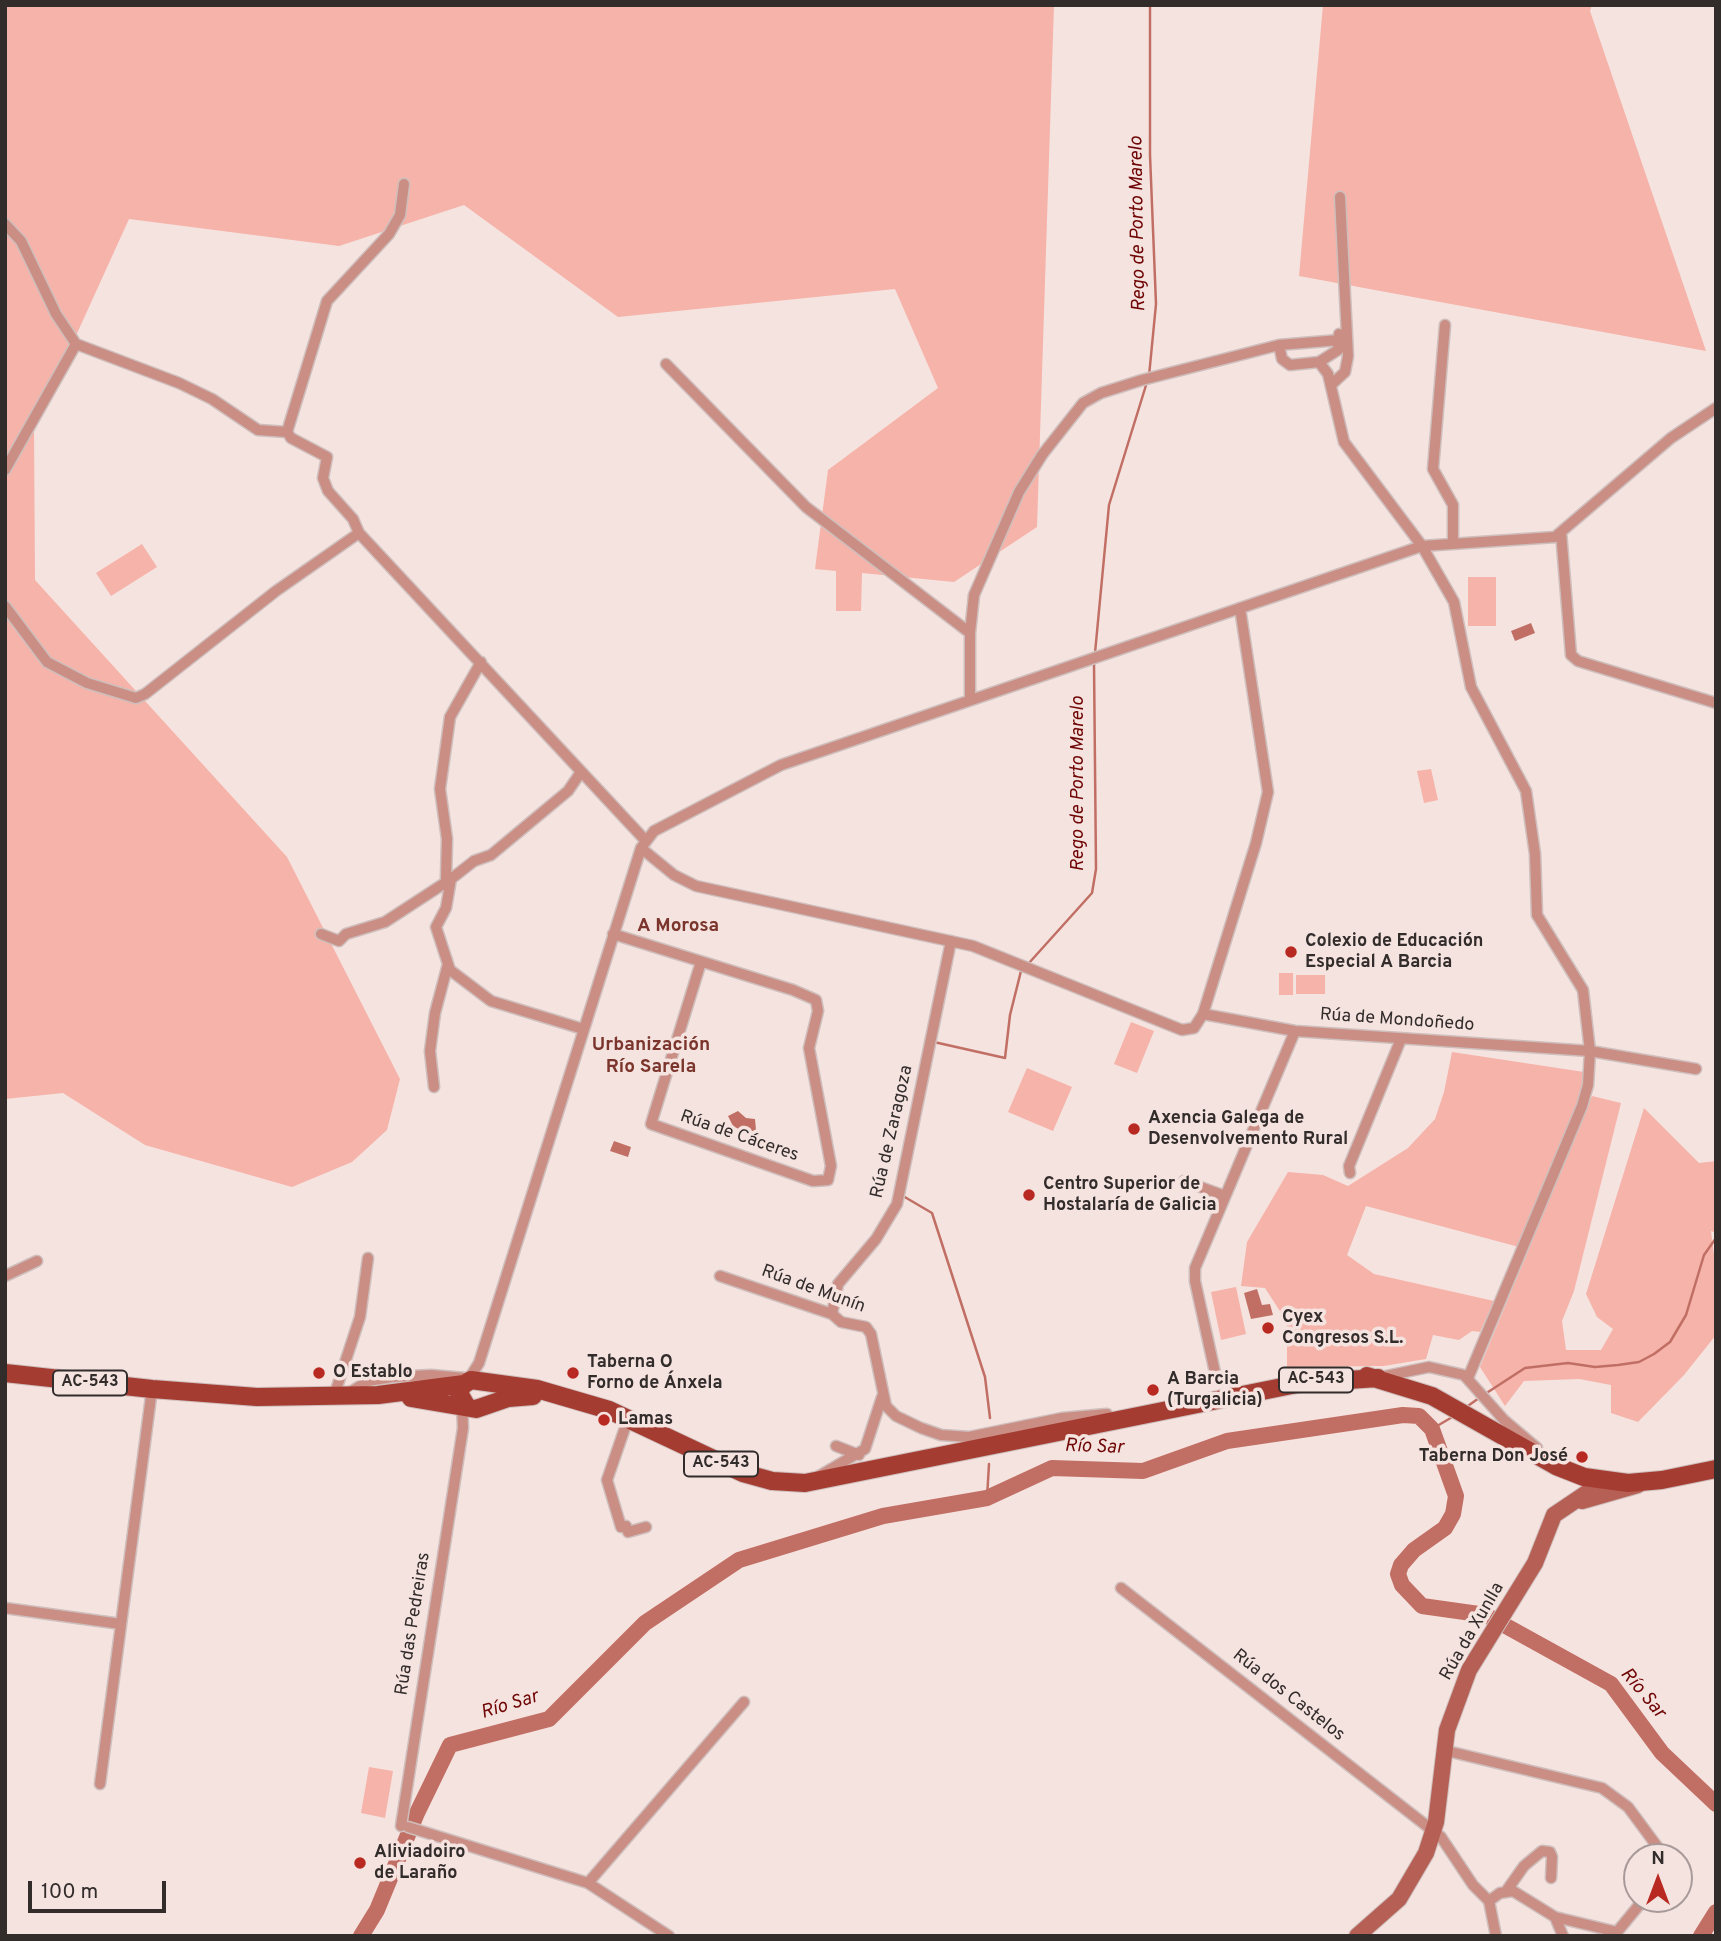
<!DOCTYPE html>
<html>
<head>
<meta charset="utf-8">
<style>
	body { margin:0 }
	#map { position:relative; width:1721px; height:1941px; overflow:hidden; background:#f5e3e0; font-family:Overpass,sans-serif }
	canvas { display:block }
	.frame { position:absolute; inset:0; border:7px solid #322c2b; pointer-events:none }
	.north { position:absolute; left:1623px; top:1843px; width:70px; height:70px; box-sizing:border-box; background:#f5e3e0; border:2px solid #a79a98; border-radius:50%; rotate:0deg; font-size:19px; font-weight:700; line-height:28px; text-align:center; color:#322c2b }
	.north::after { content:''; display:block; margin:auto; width:24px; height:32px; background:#b82a21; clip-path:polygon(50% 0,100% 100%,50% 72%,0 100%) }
	.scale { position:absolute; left:28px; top:1881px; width:138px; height:32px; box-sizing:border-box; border:4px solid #322c2b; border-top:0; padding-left:9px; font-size:21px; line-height:24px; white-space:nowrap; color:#322c2b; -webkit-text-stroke:5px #f5e3e0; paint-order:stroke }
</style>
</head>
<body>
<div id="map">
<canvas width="1721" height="1941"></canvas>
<div class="frame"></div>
<div class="north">N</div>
<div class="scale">100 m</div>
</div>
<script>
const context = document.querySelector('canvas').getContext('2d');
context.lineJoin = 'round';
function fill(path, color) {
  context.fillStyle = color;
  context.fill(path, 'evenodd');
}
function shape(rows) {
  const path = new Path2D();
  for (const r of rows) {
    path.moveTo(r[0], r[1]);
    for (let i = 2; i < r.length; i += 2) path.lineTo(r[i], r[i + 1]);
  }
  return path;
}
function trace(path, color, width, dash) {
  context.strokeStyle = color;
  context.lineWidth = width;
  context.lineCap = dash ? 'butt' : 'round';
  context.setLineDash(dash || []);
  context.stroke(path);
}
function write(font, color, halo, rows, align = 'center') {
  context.font = font + ' Overpass,sans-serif';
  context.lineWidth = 7;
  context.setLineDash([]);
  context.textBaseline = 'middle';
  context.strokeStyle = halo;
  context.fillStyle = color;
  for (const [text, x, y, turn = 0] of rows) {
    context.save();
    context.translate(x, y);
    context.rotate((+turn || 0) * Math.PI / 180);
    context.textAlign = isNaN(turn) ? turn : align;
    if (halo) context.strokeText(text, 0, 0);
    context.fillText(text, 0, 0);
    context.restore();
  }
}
fill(shape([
	[5,5,1054,5,1037,527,954,582,862,573,861,611,836,611,836,571,815,569,828,470,938,388,895,289,618,317,464,205,339,246,129,219,34,428,35,580,287,857,400,1079,387,1130,352,1162,292,1187,145,1145,63,1093,5,1099],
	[1323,5,1592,5,1590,11,1706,351,1299,276],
	[142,544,157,567,111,596,96,573],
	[1468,577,1496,577,1496,626,1468,626],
	[1431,769,1438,800,1424,803,1417,771],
	[1279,973,1293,973,1293,995,1279,995],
	[1296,975,1325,975,1325,994,1296,994],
	[1131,1022,1154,1031,1137,1073,1114,1064],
	[1452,1052,1584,1072,1579,1104,1519,1247,1366,1206,1347,1255,1374,1274,1494,1301,1480,1332,1472,1331,1459,1340,1433,1335,1426,1359,1384,1366,1287,1367,1287,1322,1265,1288,1241,1286,1247,1242,1288,1172,1323,1175,1348,1186,1408,1148,1435,1119,1444,1092],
	[1027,1068,1072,1087,1053,1131,1008,1112],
	[1592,1096,1621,1103,1574,1291,1562,1321,1566,1350,1601,1350,1613,1329,1597,1317,1586,1294,1644,1108,1699,1163,1716,1161,1716,1233,1711,1231,1716,1271,1716,1335,1684,1375,1638,1422,1611,1413,1611,1385,1579,1379,1524,1381,1505,1406,1480,1367],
	[1236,1287,1246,1334,1221,1340,1211,1292],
	[369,1767,393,1771,385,1818,361,1813]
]), '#f5b3a9');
fill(shape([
	[1531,623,1535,633,1515,641,1511,631],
	[738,1111,746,1118,755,1119,756,1130,746,1133,733,1126,728,1116],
	[614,1141,631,1147,628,1157,610,1151],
	[1257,1289,1262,1305,1270,1304,1273,1315,1251,1319,1244,1293]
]), '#c16f64');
trace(shape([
	[1149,376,1156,304,1150,155,1150,5],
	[1095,653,1109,505,1147,382],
	[1029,963,1092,893,1096,869,1094,663],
	[934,1042,1005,1058,1010,1015,1021,971],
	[903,1196,932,1213,985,1377,990,1418],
	[1485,1394,1525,1368,1568,1363,1595,1367,1618,1365,1639,1362,1654,1354,1670,1342,1686,1315,1704,1255,1716,1238],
	[1465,1408,1479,1398],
	[1432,1429,1454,1416],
	[987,1498,989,1464]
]), '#c16f64', 2.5);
trace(shape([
	[361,1936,377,1910,417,1813,450,1745,549,1719,645,1623,739,1560,883,1516,987,1498,1052,1468,1143,1471,1227,1441,1403,1415,1419,1416,1432,1429,1456,1496,1453,1514,1445,1528,1414,1550,1401,1565,1398,1574,1402,1585,1422,1606,1486,1615,1611,1684,1662,1753,1716,1804],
	[1701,1936,1716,1912]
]), '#c16f64', 16);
const street = shape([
	[5,224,21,241,56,314,76,344,179,383,212,399,258,430,287,432,327,301,389,234,400,215,404,184],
	[1445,325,1433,469,1453,505,1453,543],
	[1279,345,1282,359,1290,365,1319,362,1328,374,1344,442,1422,546,1454,602,1471,687,1526,791,1535,854,1537,915,1583,990,1590,1051,1696,1069],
	[1319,362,1338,350,1339,334],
	[666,364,806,507,970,633,974,595,1019,492,1042,455,1083,403,1101,393,1142,380,1279,345,1339,340],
	[1332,384,1345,372,1348,356,1340,197],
	[287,432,291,438,327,457,323,478,328,491,353,519,359,533],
	[5,470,76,344],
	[1561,532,1571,655,1578,661,1716,703],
	[5,606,47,662,87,683,136,698,145,694,276,591,359,533,645,840],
	[481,662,450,717,440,789,447,839,446,878,451,879,474,861,491,855,568,791,581,772],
	[970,700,970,633],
	[641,848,674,875,696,886,973,946,1182,1030,1194,1028,1203,1014,1256,843,1268,792,1240,608],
	[451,879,446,908,436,927,450,970,491,1001,583,1029],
	[321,934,339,941,346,934,385,922,451,879],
	[613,934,793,990,816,1000,818,1011,809,1048,831,1166,828,1180,813,1181,651,1124,701,962],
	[1203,1014,1295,1031,1590,1051,1588,1085,1582,1106,1468,1378],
	[434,1087,430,1051,435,1013,448,964],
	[1350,1173,1349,1166,1401,1039],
	[1184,1181,1225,1196],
	[5,1276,37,1261],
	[720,1276,832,1314,841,1322,866,1327,871,1334,886,1406,896,1416,921,1428,941,1435,969,1437,1062,1418,1107,1414],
	[832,1314,838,1284,876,1239,897,1204,951,941],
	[1216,1377,1195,1281,1195,1268,1295,1031],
	[1381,1377,1429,1367,1464,1375,1504,1420,1537,1448],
	[467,1382,479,1363,641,848,654,831,781,765,1422,546,1555,537,1671,438,1716,408],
	[349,1393,368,1381,392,1377,431,1375,465,1378],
	[334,1396,360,1317,368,1258],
	[628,1419,607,1480,621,1527,626,1526,628,1532,646,1527],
	[836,1446,859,1455],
	[819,1476,865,1449,882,1397],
	[1121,1588,1441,1837,1473,1885,1489,1901,1496,1936],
	[5,1608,121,1624],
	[1443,1750,1602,1788,1628,1807,1665,1857],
	[100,1784,152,1389],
	[401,1826,463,1428,462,1404],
	[408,1827,588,1883,669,1936],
	[588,1883,744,1702],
	[1507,1890,1524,1866,1542,1851,1550,1852,1552,1857,1551,1878],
	[1489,1901,1500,1893,1513,1891,1555,1917,1617,1932,1640,1904],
	[1555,1917,1563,1936]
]);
const secondary = shape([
	[1582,1501,1638,1485],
	[1357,1936,1399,1899,1426,1853,1436,1822,1447,1730,1469,1670,1535,1563,1554,1515,1597,1486]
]);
const primary = shape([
	[5,1373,152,1389,257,1397,378,1395,464,1384],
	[1367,1376,1432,1396,1556,1466,1584,1477,1628,1483,1662,1480,1716,1469],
	[411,1398,476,1409,508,1398,533,1396],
	[467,1407,459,1393,463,1385,471,1380,537,1389,609,1410,743,1473,772,1481,805,1483,1302,1383,1378,1378]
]);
trace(street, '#cebebc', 13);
trace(secondary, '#cebebc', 18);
trace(primary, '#cebebc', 20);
trace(street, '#ca8e85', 10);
trace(secondary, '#b66055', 16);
trace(primary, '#a53c31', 18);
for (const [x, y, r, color] of [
	[1291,952,7,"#b82a21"],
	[1134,1129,7,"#b82a21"],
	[1029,1195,7,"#b82a21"],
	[1268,1328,7,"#b82a21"],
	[319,1373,7,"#b82a21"],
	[573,1373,7,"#b82a21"],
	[1153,1390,7,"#b82a21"],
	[604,1420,7,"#b82a21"],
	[1582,1457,7,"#b82a21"],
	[360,1863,7,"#b82a21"]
]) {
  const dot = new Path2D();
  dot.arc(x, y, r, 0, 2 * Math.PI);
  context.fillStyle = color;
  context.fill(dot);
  trace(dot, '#f5e3e0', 2.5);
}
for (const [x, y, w] of [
	[1316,1380,74],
	[90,1383,74],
	[721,1464,74]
]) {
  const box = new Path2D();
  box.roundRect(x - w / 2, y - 12.5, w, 25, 5);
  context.fillStyle = '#f5e3e0';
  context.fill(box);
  trace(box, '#322c2b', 2);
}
write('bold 16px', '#322c2b', null, [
	["AC-543",1316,1380],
	["AC-543",90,1383],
	["AC-543",721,1464]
]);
write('bold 18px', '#322c2b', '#f5e3e0', [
	["Colexio de Educación",1305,942],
	["Especial A Barcia",1305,963],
	["Axencia Galega de",1148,1119],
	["Desenvolvemento Rural",1148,1140],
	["Centro Superior de",1043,1185],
	["Hostalaría de Galicia",1043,1206],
	["Cyex",1282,1318],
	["Congresos S.L.",1282,1339],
	["Taberna O",587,1363],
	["Forno de Ánxela",587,1384],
	["O Establo",333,1373],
	["A Barcia",1167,1380],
	["(Turgalicia)",1167,1401],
	["Lamas",618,1420],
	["Taberna Don José",1568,1457,"right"],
	["Aliviadoiro",374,1853],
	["de Laraño",374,1874]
], 'left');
write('18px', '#322c2b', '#f5e3e0', [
	["Rúa de Mondoñedo",1397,1021,4],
	["Rúa de Zaragoza",893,1132,-77],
	["Rúa de Cáceres",739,1137,19],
	["Rúa de Munín",813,1290,20],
	["Rúa das Pedreiras",414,1624,-81],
	["Rúa da Xunlla",1473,1632,-60],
	["Rúa dos Castelos",1288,1696,38]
]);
write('italic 19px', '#6f0504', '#f5e3e0', [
	["Rego de Porto Marelo",1139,224,-91],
	["Rego de Porto Marelo",1079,784,-90],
	["Río Sar",1094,1448,2],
	["Río Sar",1642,1694,50],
	["Río Sar",510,1706,-17]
]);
write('bold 19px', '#7b352c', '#f5e3e0', [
	["A Morosa",678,927],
	["Urbanización",651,1046],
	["Río Sarela",651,1068]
]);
</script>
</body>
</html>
